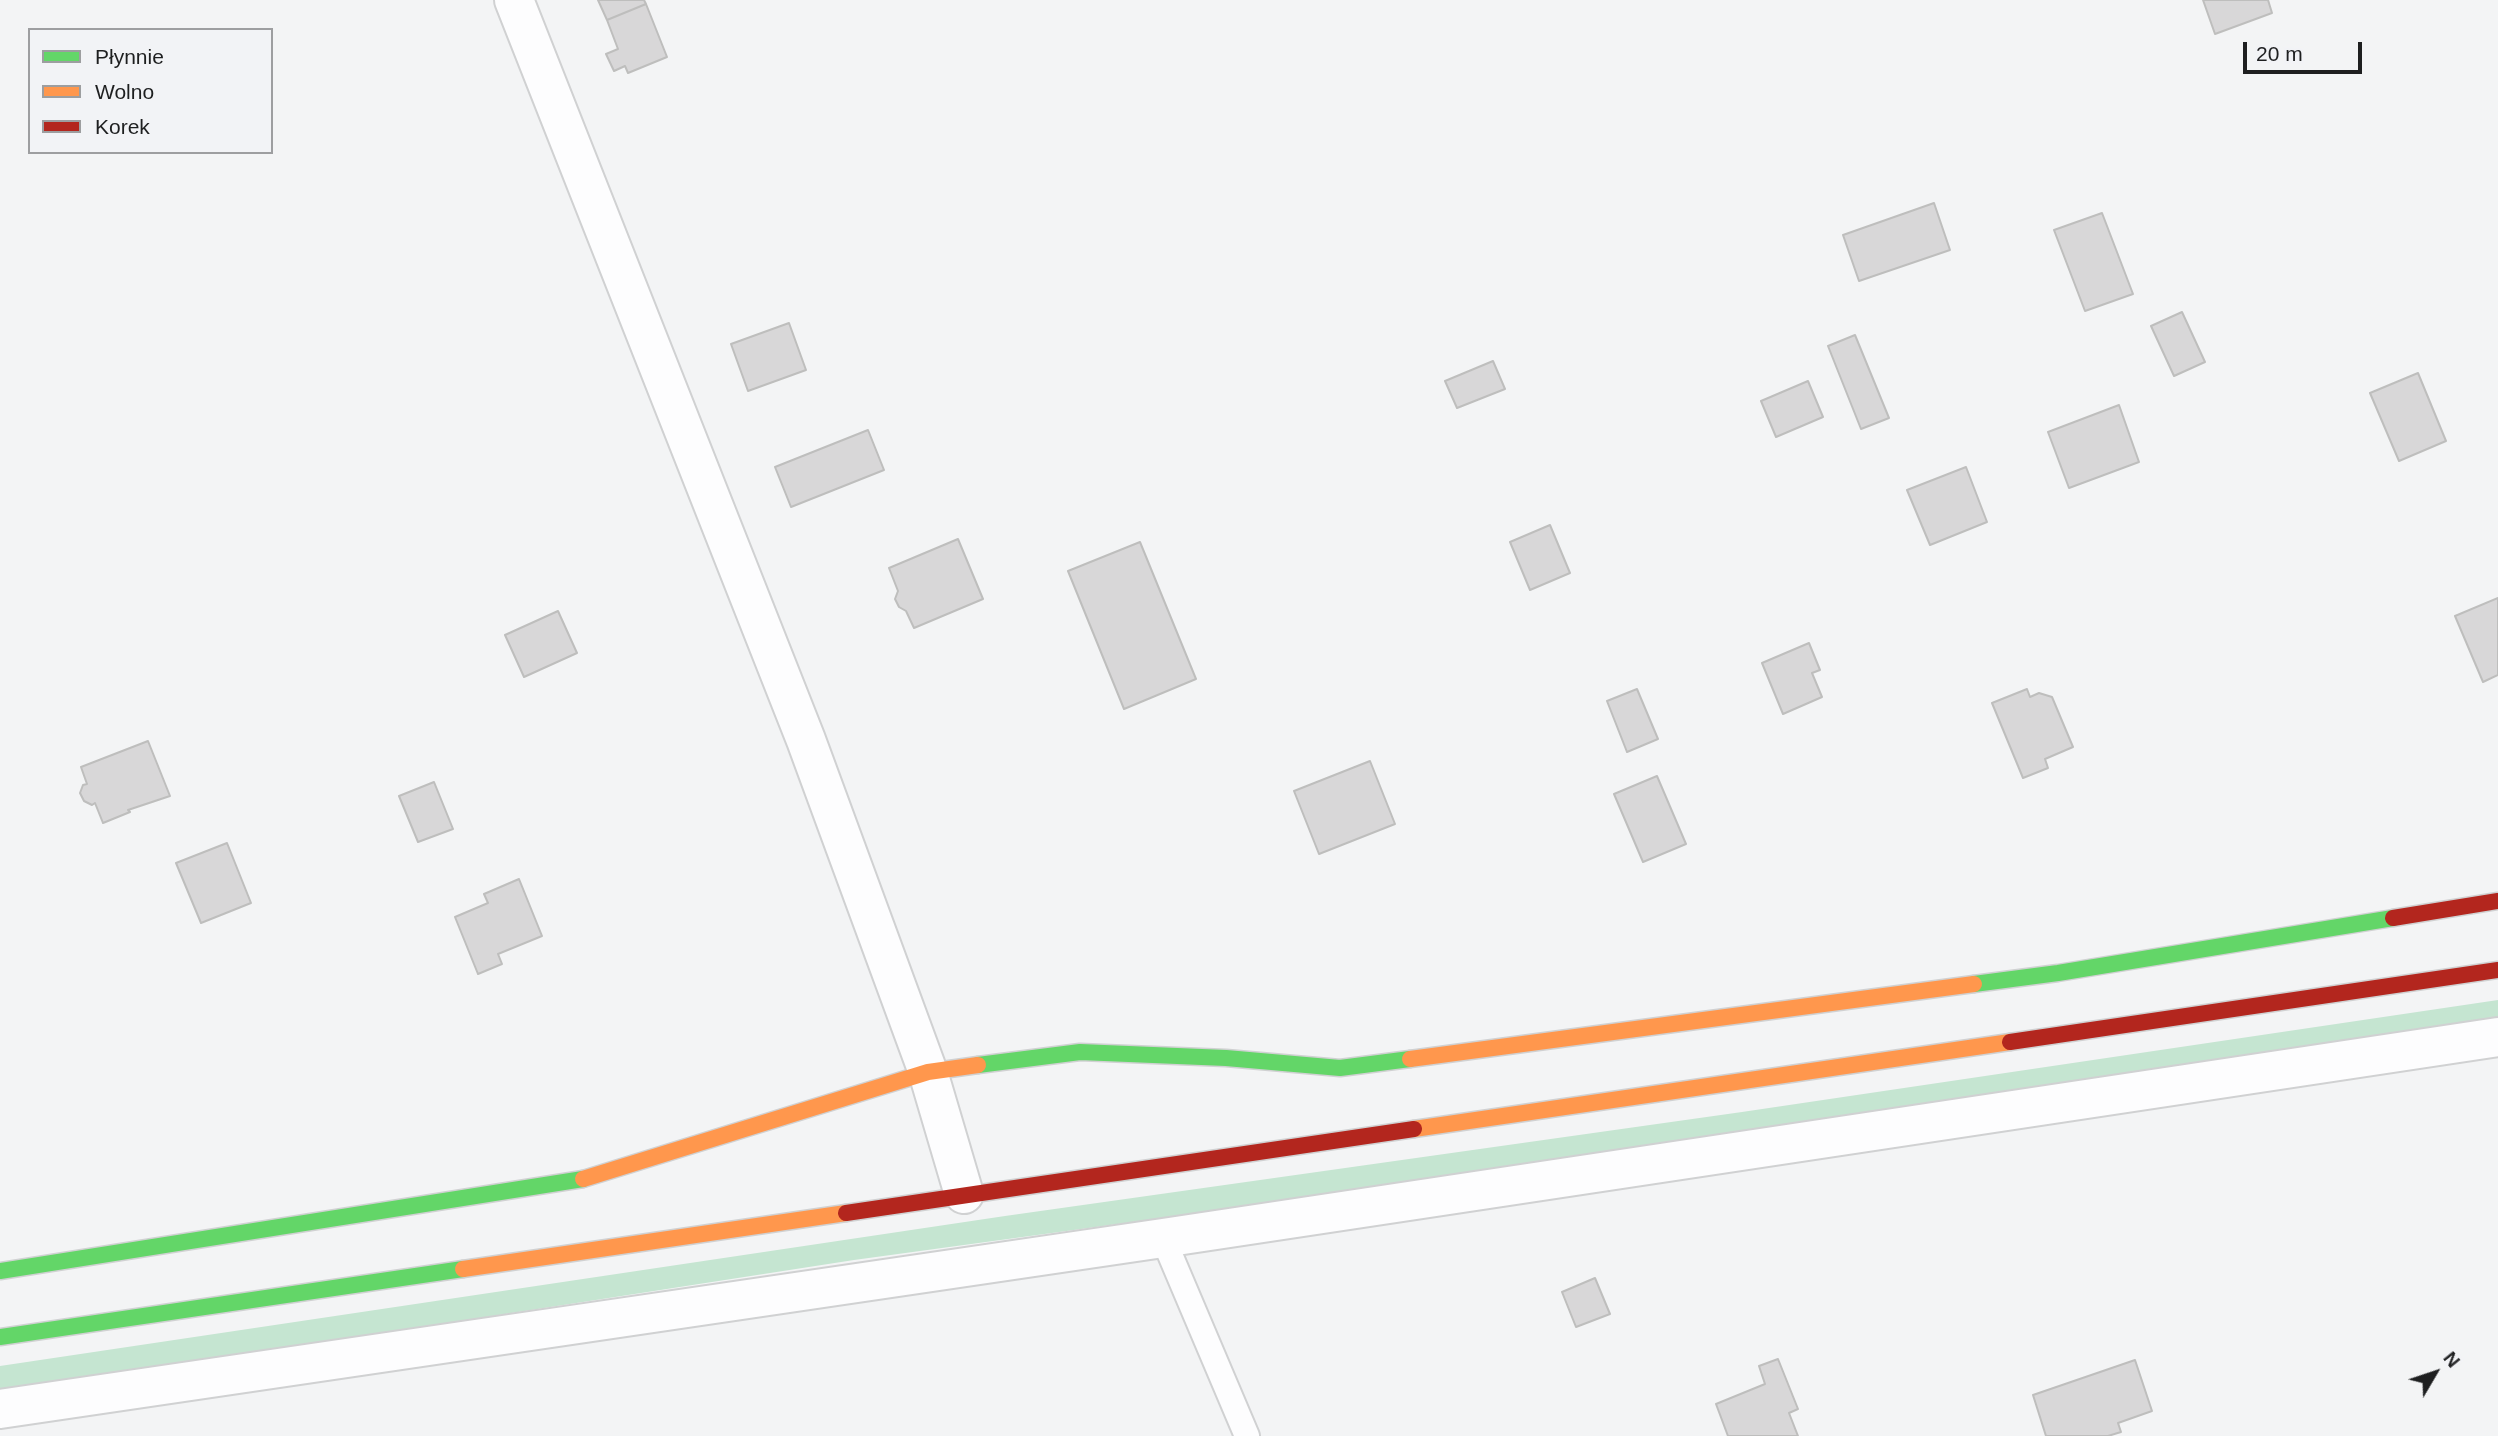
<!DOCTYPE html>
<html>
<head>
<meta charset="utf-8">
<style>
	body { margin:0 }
	#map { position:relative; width:2498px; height:1436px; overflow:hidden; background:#f3f4f5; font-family:Arial,sans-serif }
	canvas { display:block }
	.legend { position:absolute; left:28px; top:28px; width:245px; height:126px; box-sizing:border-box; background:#f2f3f6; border:2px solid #9d9ea0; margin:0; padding:9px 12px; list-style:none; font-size:21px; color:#1e1f20 }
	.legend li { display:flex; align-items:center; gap:14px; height:35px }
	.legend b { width:35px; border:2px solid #9d9ea0 }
	.north { position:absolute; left:2400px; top:1338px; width:70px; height:70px; -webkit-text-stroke:5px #f2f3f6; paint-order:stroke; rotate:51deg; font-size:19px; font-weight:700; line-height:28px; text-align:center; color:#1e1f20 }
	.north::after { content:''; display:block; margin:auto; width:24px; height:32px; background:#1e1f20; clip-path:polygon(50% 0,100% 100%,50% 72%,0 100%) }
	.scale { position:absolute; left:2243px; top:42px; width:119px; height:32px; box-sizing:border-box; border:4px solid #1e1f20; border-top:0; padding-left:9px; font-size:21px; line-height:24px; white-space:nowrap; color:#1e1f20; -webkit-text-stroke:5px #f2f3f6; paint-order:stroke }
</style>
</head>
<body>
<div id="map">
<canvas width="2498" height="1436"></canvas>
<ul class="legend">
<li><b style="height:9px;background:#63d668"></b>Płynnie</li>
<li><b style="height:9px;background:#ff974d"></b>Wolno</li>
<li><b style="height:9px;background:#b3261e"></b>Korek</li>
</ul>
<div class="north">N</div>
<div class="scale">20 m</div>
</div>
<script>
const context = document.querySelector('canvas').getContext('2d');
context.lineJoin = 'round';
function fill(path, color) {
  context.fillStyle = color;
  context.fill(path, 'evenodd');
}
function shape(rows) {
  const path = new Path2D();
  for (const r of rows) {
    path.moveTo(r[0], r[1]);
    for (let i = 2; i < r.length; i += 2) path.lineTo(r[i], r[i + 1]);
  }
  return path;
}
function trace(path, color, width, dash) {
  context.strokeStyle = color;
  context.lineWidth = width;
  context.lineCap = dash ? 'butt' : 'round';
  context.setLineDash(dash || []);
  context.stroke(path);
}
fill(shape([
	[2498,1000,2498,1022,1492,1168,1301,1199,854,1260,118,1374,0,1390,0,1366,1005,1216,1742,1112]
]), '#c5e5d1');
const building = shape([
	[598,0,644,0,646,4,607,20,598,0],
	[2203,0,2268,0,2272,13,2215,34,2203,0],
	[646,4,667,57,628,73,625,66,614,71,606,54,618,49,607,20,646,4],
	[1934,203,1950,250,1859,281,1843,235,1934,203],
	[2102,213,2133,294,2085,311,2054,230,2102,213],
	[2182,312,2205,362,2174,376,2151,326,2182,312],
	[789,323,806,370,748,391,731,344,789,323],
	[1855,335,1889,418,1861,429,1828,346,1855,335],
	[1493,361,1505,389,1457,408,1445,381,1493,361],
	[2418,373,2446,441,2399,461,2370,393,2418,373],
	[1808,381,1823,417,1776,437,1761,401,1808,381],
	[2119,405,2139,462,2069,488,2048,432,2119,405],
	[868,430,884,470,791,507,775,467,868,430],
	[1966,467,1987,522,1930,545,1907,490,1966,467],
	[1550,525,1570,573,1530,590,1510,542,1550,525],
	[958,539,983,599,914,628,906,611,899,607,895,599,898,591,889,568,958,539],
	[1140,542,1196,679,1124,709,1068,571,1140,542],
	[2498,598,2498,675,2483,682,2455,616,2498,598],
	[558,611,577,653,524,677,505,635,558,611],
	[1809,643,1820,670,1812,673,1822,697,1783,714,1762,663,1809,643],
	[1637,689,1658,739,1627,752,1607,701,1637,689],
	[2027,689,2030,697,2039,693,2052,697,2073,747,2045,759,2048,768,2023,778,1992,703,2027,689],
	[148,741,170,796,128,810,130,812,103,823,95,803,92,805,84,801,80,793,83,785,87,784,81,767,148,741],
	[1370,761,1395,824,1319,854,1294,791,1370,761],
	[1657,776,1686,844,1643,862,1614,794,1657,776],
	[434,782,453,829,418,842,399,796,434,782],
	[227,843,251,903,201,923,176,863,227,843],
	[519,879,542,936,498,954,502,964,478,974,455,917,488,903,484,894,519,879],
	[1595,1278,1610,1314,1576,1327,1562,1292,1595,1278],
	[1778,1359,1798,1409,1789,1413,1798,1436,1728,1436,1716,1404,1765,1384,1759,1366,1778,1359],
	[2135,1360,2152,1411,2118,1423,2121,1432,2108,1436,2046,1436,2033,1395,2135,1360]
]);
fill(building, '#d8d7d8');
trace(building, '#bebebd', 2);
const lane = shape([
	[1163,1238,1247,1436]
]);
const street = shape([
	[514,0,806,740,928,1072,964,1194],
	[0,1409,1163,1238,2498,1037]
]);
const fast = shape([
	[1974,984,2058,973,2393,918],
	[978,1065,1080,1052,1226,1058,1340,1068,1410,1059],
	[0,1271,583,1179],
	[0,1337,463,1269]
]);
const slow = shape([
	[1410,1059,1974,984],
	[1414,1129,2010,1042],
	[583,1179,928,1072,978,1065],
	[463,1269,846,1213]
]);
const jam = shape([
	[2393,918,2498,901],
	[2010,1042,2498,970],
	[846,1213,1414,1129]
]);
trace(lane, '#d0d1d2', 28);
trace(street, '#d0d1d2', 42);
trace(fast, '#d0d1d2', 19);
trace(slow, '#d0d1d2', 19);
trace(jam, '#d0d1d2', 19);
trace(lane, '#fdfdfe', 24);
trace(street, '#fdfdfe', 38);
trace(fast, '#63d668', 16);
trace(slow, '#ff974d', 16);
trace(jam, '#b3261e', 16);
</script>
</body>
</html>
